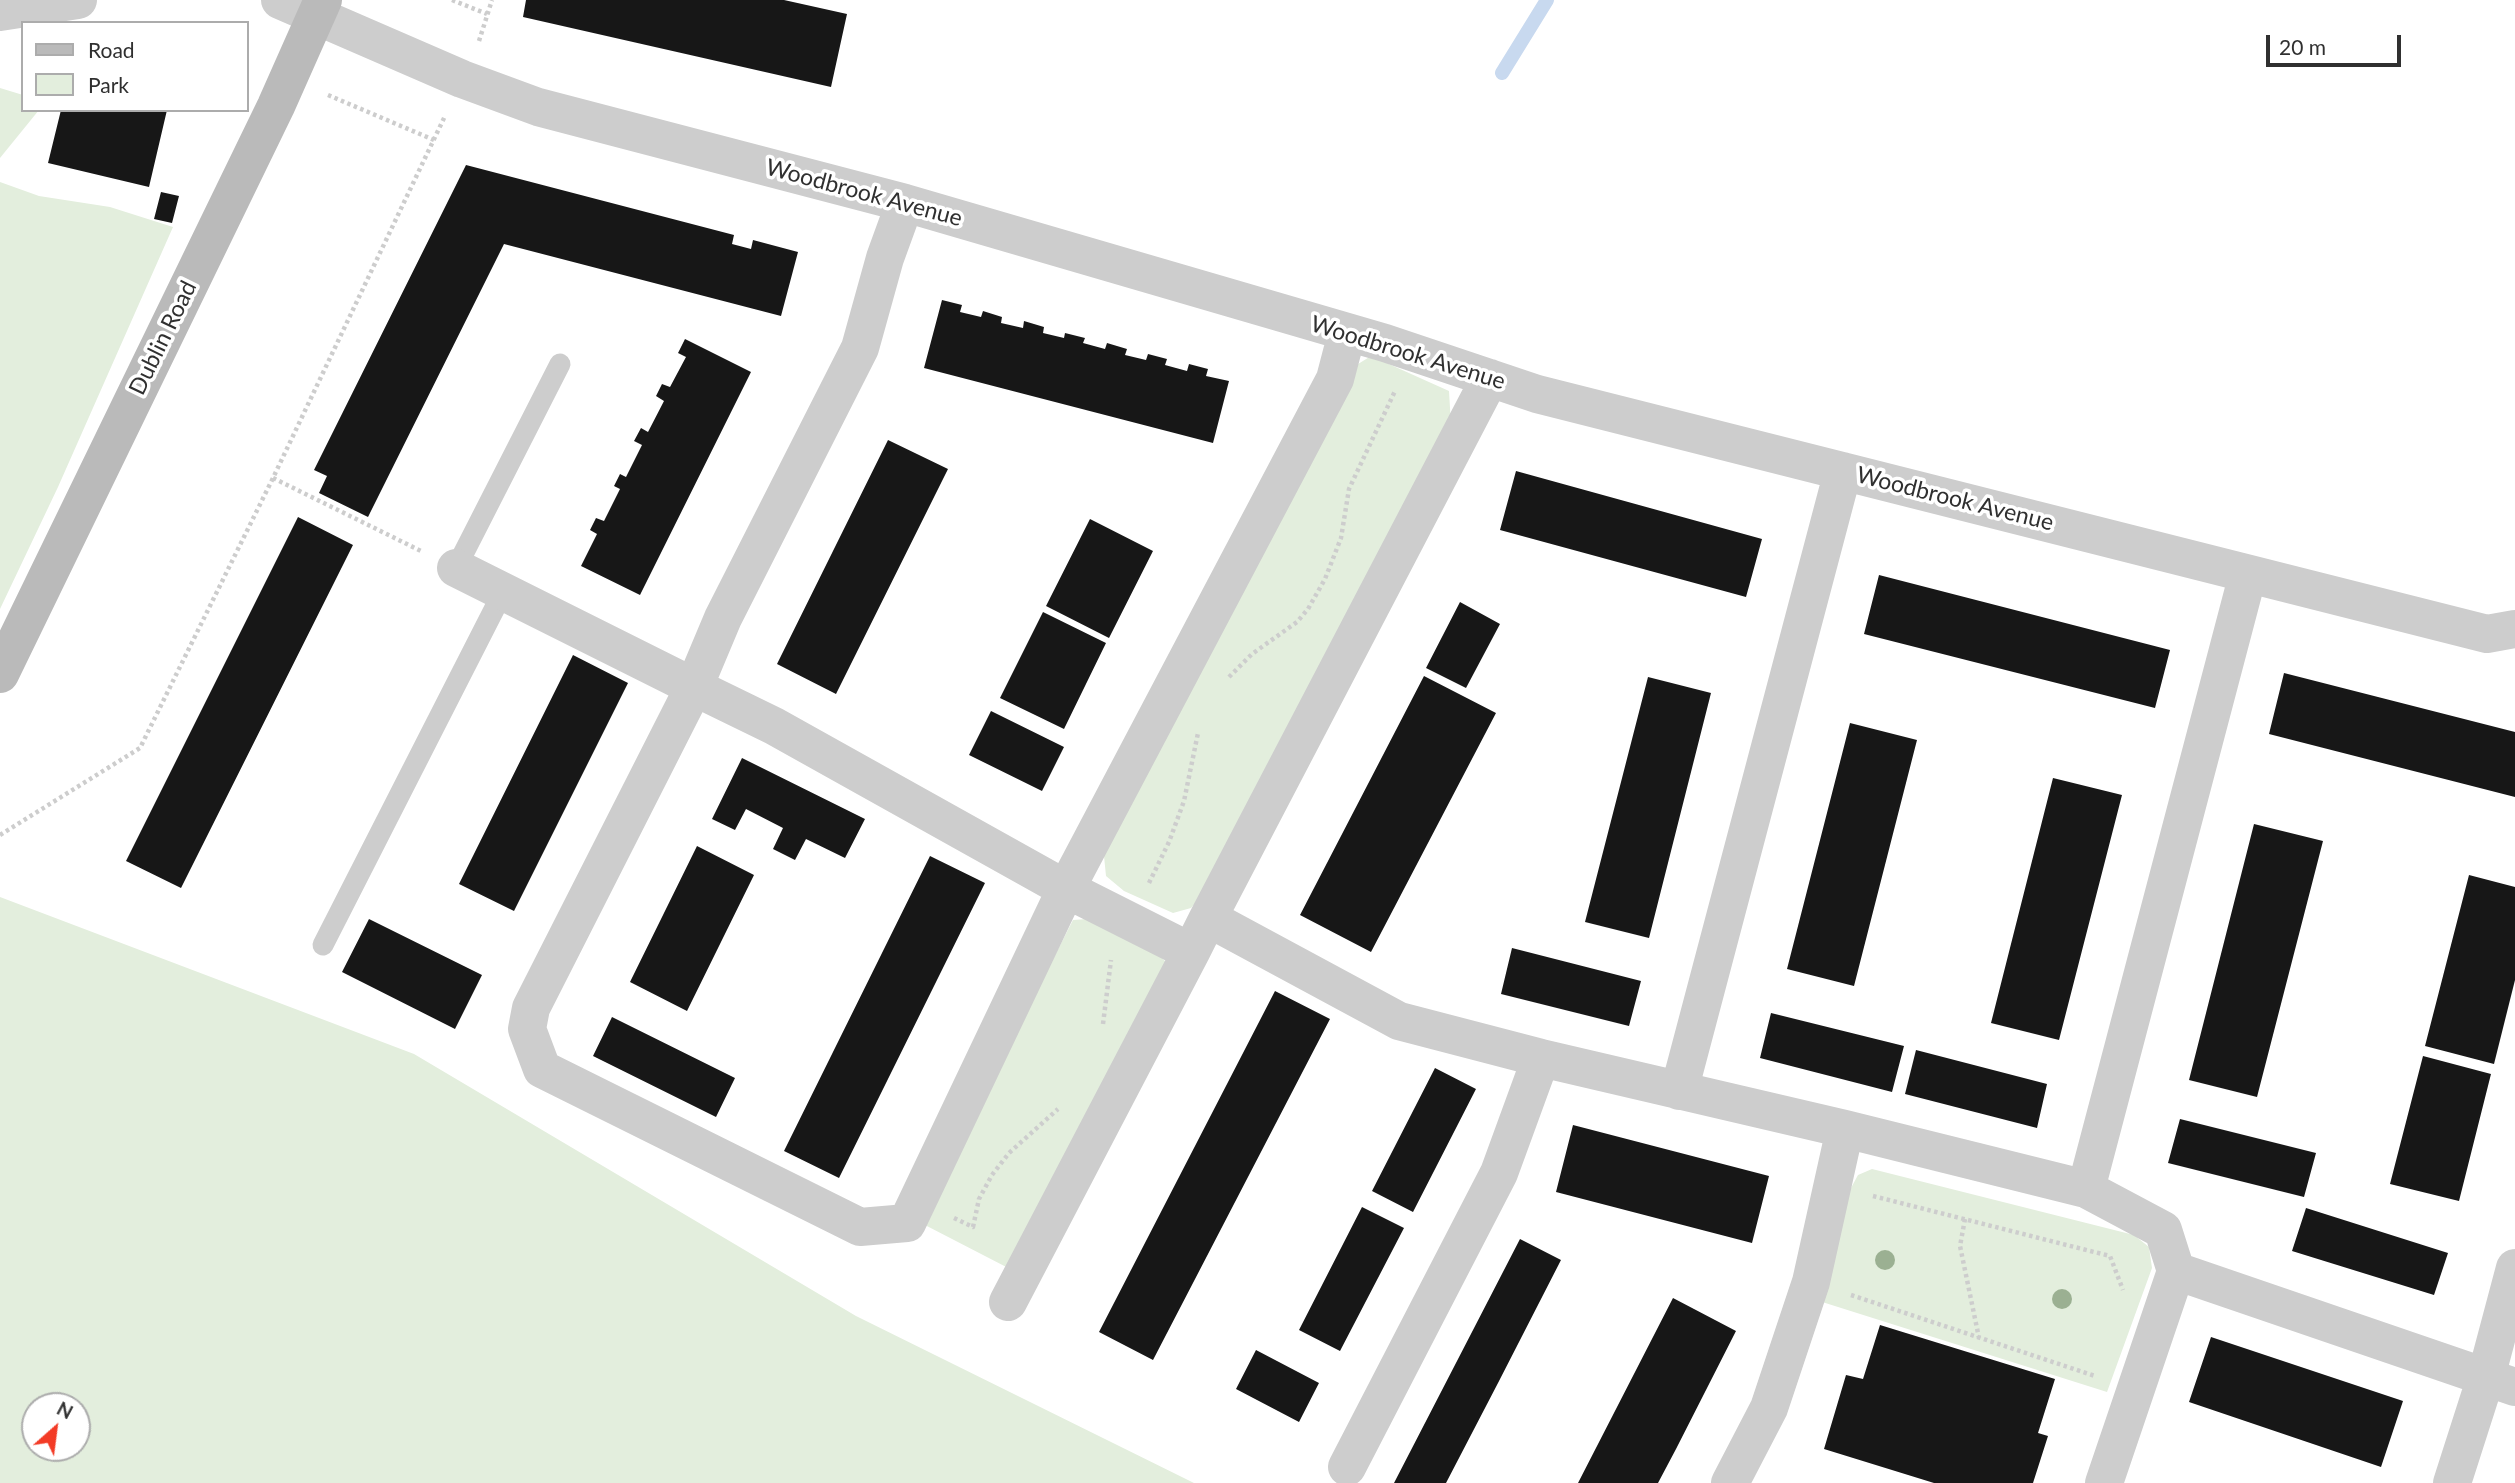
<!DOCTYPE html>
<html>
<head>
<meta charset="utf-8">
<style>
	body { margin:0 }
	#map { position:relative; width:2515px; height:1483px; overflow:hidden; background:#fff; font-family:Lato,sans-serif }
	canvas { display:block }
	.legend { position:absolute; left:21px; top:21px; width:228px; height:91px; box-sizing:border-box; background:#fff; border:2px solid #acacac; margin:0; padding:9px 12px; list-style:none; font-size:21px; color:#303030 }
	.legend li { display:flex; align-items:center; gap:14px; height:35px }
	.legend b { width:35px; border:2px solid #acacac }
	.north { position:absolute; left:21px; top:1392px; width:70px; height:70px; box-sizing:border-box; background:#fff; border:2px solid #acacac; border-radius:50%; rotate:28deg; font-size:19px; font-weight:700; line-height:28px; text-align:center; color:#303030 }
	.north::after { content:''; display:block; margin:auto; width:24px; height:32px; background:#f33b26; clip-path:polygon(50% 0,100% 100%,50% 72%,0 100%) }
	.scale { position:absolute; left:2266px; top:35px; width:135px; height:32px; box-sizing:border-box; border:4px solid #303030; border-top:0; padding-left:9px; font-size:21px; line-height:24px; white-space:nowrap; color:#303030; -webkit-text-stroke:5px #fff; paint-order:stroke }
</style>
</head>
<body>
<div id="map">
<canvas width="2515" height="1483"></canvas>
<ul class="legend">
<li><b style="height:9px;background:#bababa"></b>Road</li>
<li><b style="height:19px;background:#e3eedd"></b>Park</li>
</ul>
<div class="north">N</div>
<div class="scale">20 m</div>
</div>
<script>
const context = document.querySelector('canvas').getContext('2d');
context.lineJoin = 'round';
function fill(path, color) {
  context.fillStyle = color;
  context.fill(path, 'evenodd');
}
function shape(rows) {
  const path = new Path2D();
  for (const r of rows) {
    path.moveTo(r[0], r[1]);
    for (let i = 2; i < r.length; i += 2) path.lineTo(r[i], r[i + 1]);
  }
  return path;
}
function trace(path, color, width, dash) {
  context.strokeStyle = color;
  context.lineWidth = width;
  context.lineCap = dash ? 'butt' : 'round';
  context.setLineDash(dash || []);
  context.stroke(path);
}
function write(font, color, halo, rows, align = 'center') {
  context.font = font + ' Lato,sans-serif';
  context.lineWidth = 7;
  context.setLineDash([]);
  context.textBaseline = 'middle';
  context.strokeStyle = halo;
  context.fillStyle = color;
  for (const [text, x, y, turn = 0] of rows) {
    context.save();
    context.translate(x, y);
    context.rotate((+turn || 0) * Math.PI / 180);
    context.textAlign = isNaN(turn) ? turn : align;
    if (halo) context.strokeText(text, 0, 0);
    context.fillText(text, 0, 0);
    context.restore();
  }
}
fill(shape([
	[0,88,23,95,23,110,39,110,0,158],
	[0,182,39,196,110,207,173,227,58,487,0,609],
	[1371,356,1449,391,1451,425,1202,896,1191,908,1173,913,1124,891,1106,876,1104,856,1350,369],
	[0,897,414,1054,856,1316,1194,1483,0,1483],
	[35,1406,77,1406,77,1448,35,1448],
	[1087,919,1160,956,1167,963,1014,1271,923,1224,966,1130,1073,920],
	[1872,1169,2134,1235,2149,1247,2152,1268,2107,1392,1819,1301,1844,1201,1858,1175]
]), '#e3eedd');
trace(shape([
	[1502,73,1547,0]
]), '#c8d9ef', 14);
fill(shape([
	[526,0,784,0,847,14,831,87,523,17],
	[61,110,167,110,149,187,48,163],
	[466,165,734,235,732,244,751,249,753,240,798,252,781,316,504,244,368,517,319,493,327,476,314,470],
	[161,192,179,196,172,223,154,219],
	[942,300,962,305,960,312,981,317,983,311,1002,317,1001,323,1023,328,1024,321,1044,327,1043,333,1064,338,1065,333,1085,338,1083,343,1105,349,1107,343,1127,349,1125,355,1146,360,1148,354,1167,359,1165,365,1187,371,1189,364,1208,369,1206,376,1229,381,1213,443,924,368],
	[685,339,751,372,640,595,581,566,597,534,590,530,596,518,604,521,620,489,614,486,620,474,626,477,642,445,634,441,641,428,648,432,664,401,656,396,662,384,670,387,686,357,678,353],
	[888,440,948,469,836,694,777,664],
	[1516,471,1762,539,1746,597,1500,530],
	[298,517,353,545,181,888,126,861],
	[1090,519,1153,551,1109,638,1046,606],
	[1879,575,2170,650,2155,708,1864,634],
	[1460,602,1500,624,1466,688,1426,668],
	[1043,612,1106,643,1064,729,1000,698],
	[573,655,628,683,514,911,459,884],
	[2284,673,2515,732,2515,797,2269,734],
	[1424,676,1496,713,1371,952,1300,915],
	[1648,677,1711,693,1649,938,1585,922],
	[991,711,1064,747,1042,791,969,755],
	[1850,723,1917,740,1854,986,1787,969],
	[742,758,865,819,845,858,806,839,795,860,773,849,783,828,746,809,735,830,712,819],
	[2053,778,2122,795,2059,1040,1991,1023],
	[2254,824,2323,841,2257,1097,2189,1080],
	[697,846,754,875,687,1011,630,982],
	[930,856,985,883,839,1178,784,1151],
	[2469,875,2515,887,2515,980,2494,1064,2425,1046],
	[369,919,482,975,455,1029,342,972],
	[1512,948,1641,981,1629,1026,1501,994],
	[1275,991,1330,1019,1153,1360,1099,1332],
	[1771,1013,1904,1046,1892,1092,1760,1058],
	[612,1017,735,1078,716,1117,593,1056],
	[1916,1050,2047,1084,2037,1128,1905,1094],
	[2423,1056,2491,1074,2459,1201,2390,1184],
	[1435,1068,1476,1089,1413,1212,1372,1191],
	[2180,1119,2316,1153,2304,1197,2168,1163],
	[1573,1125,1769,1176,1752,1243,1556,1192],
	[1362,1207,1404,1228,1340,1351,1299,1330],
	[2306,1208,2448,1253,2434,1295,2292,1251],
	[1520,1239,1561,1260,1498,1383,1446,1483,1394,1483],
	[1673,1298,1736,1331,1676,1449,1658,1483,1578,1483],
	[1880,1325,2055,1379,2038,1433,2048,1436,2033,1483,1934,1483,1824,1449,1846,1375,1863,1379],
	[2211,1337,2403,1401,2381,1467,2189,1402],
	[1256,1350,1319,1383,1299,1422,1236,1389]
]), '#171717');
trace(shape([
	[452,0,487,14],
	[479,41,492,0],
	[328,95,434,140],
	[273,478,421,551],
	[1229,677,1252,654,1297,622,1308,609,1325,579,1341,538,1349,489,1395,391],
	[0,835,140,748,273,478,445,116],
	[1149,883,1169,842,1184,801,1198,733],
	[1103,1024,1111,960],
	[1873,1196,2110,1256,2123,1290],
	[954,1218,973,1227,979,1199,992,1175,1009,1153,1058,1109],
	[1965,1219,1960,1246,1979,1338],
	[1851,1295,2095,1376]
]), '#cdcdcd', 4.5, [3.5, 3.5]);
trace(shape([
	[456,568,560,364],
	[323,945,503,592]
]), '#cdcdcd', 21);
trace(shape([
	[280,0,462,79,538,107,905,203,1385,343,1537,394,2487,634,2515,629],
	[0,12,78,0],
	[905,203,885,258,860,348,723,618,694,687,774,726,1066,889,1191,952,1208,918,1399,1021,1541,1058,1845,1129,2086,1189,2163,1230,2176,1271,2515,1387],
	[456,568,694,687,531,1008,527,1029,542,1069,860,1227,907,1223,1066,889,1335,379,1347,333],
	[1208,918,1490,378],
	[1679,1091,1843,471],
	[2086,1189,2248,574],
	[1008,1302,1191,952],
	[1347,1467,1499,1173,1541,1058],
	[1730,1483,1769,1408,1811,1282,1845,1129],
	[2104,1483,2176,1271],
	[2452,1483,2486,1377,2515,1268]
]), '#cdcdcd', 38);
trace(shape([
	[0,674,276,106,323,0]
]), '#bababa', 38);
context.fillStyle = '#9bb092';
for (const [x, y] of [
	[1885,1260],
	[2062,1299]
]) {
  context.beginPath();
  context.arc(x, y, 10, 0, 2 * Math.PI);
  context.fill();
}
write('23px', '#303030', '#fff', [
	["Woodbrook Avenue",864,193,15],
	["Dublin Road",163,338,-64],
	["Woodbrook Avenue",1408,353,17],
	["Woodbrook Avenue",1955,499,14]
]);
</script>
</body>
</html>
